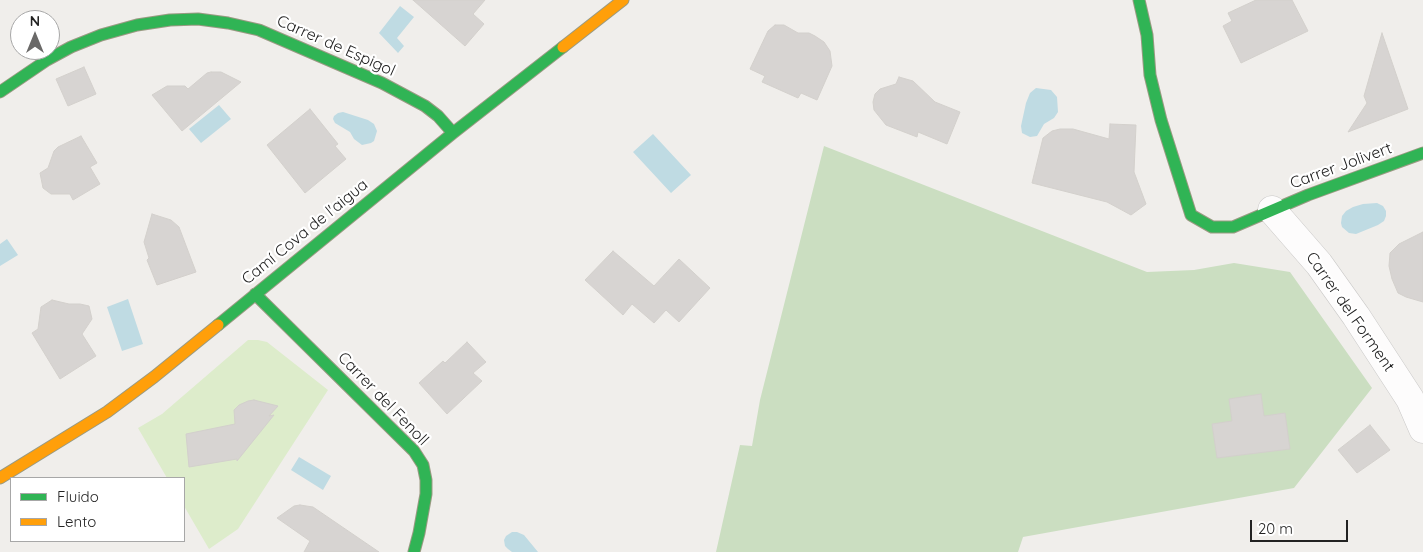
<!DOCTYPE html>
<html>
<head>
<meta charset="utf-8">
<style>
	body { margin:0 }
	#map { position:relative; width:1423px; height:552px; overflow:hidden; background:#f0eeeb; font-family:Quicksand,sans-serif }
	canvas { display:block }
	.legend { position:absolute; left:10px; top:477px; width:175px; height:65px; box-sizing:border-box; background:#fff; border:1px solid #a7a7a7; margin:0; padding:6px 9px; list-style:none; font-size:15px; color:#222 }
	.legend li { display:flex; align-items:center; gap:10px; height:25px }
	.legend b { width:25px; border:1px solid #a7a7a7 }
	.north { position:absolute; left:10px; top:10px; width:50px; height:50px; box-sizing:border-box; background:#fff; border:1px solid #a7a7a7; border-radius:50%; rotate:0deg; font-size:14px; font-weight:700; line-height:20px; text-align:center; color:#222 }
	.north::after { content:''; display:block; margin:auto; width:18px; height:22px; background:#6a6968; clip-path:polygon(50% 0,100% 100%,50% 72%,0 100%) }
	.scale { position:absolute; left:1250px; top:520px; width:98px; height:22px; box-sizing:border-box; border:2px solid #222; border-top:0; padding-left:6px; font-size:15px; line-height:18px; white-space:nowrap; color:#222; -webkit-text-stroke:4px #fff; paint-order:stroke }
</style>
</head>
<body>
<div id="map">
<canvas width="1423" height="552"></canvas>
<ul class="legend">
<li><b style="height:6px;background:#30b455"></b>Fluido</li>
<li><b style="height:6px;background:#ff9f0a"></b>Lento</li>
</ul>
<div class="north">N</div>
<div class="scale">20 m</div>
</div>
<script>
const context = document.querySelector('canvas').getContext('2d');
context.lineJoin = 'round';
function fill(path, color) {
  context.fillStyle = color;
  context.fill(path, 'evenodd');
}
function shape(rows) {
  const path = new Path2D();
  for (const r of rows) {
    path.moveTo(r[0], r[1]);
    for (let i = 2; i < r.length; i += 2) path.lineTo(r[i], r[i + 1]);
  }
  return path;
}
function trace(path, color, width, dash) {
  context.strokeStyle = color;
  context.lineWidth = width;
  context.lineCap = dash ? 'butt' : 'round';
  context.setLineDash(dash || []);
  context.stroke(path);
}
function write(font, color, halo, rows, align = 'center') {
  context.font = font + ' Quicksand,sans-serif';
  context.lineWidth = 4.5;
  context.setLineDash([]);
  context.textBaseline = 'middle';
  context.strokeStyle = halo;
  context.fillStyle = color;
  for (const [text, x, y, turn = 0] of rows) {
    context.save();
    context.translate(x, y);
    context.rotate((+turn || 0) * Math.PI / 180);
    context.textAlign = isNaN(turn) ? turn : align;
    if (halo) context.strokeText(text, 0, 0);
    context.fillText(text, 0, 0);
    context.restore();
  }
}
fill(shape([
	[248,340,258,340,267,342,328,390,238,529,209,549,184,506,184,478,167,478,138,428,162,414]
]), '#ddeccb');
fill(shape([
	[824,146,1147,272,1194,270,1234,263,1290,272,1372,388,1294,488,1023,537,1018,552,716,552,740,445,752,446,760,400]
]), '#cbdec1');
fill(shape([
	[400,6,414,17,397,38,404,46,398,53,379,33],
	[1036,88,1051,90,1057,97,1058,112,1054,118,1044,124,1037,136,1030,137,1022,133,1021,126,1026,103,1030,93],
	[219,105,231,119,201,143,189,129],
	[343,112,368,120,374,124,377,131,374,141,371,143,362,145,354,139,350,132,335,123,333,119,334,116,338,113],
	[653,134,691,175,671,193,633,152],
	[1377,203,1383,206,1386,211,1386,216,1384,221,1378,225,1356,234,1349,233,1342,227,1341,223,1342,216,1346,211,1353,207,1363,204],
	[7,239,18,255,0,266,0,244],
	[128,299,143,344,122,351,107,307],
	[299,457,331,476,323,490,291,470],
	[512,532,517,532,524,535,538,552,512,552,508,549,505,546,504,540,506,536]
]), '#bfdbe3');
const building = shape([
	[413,0,485,0,473,14,484,24,465,46,413,0],
	[1256,0,1292,0,1308,31,1241,63,1223,26,1232,21,1228,13,1256,0],
	[775,25,784,25,798,33,809,33,815,36,824,42,830,51,832,66,817,100,801,93,798,98,762,82,765,76,750,69,768,31,775,25],
	[1382,33,1408,109,1348,132,1367,103,1364,96,1382,33],
	[84,67,96,94,68,106,56,79,84,67],
	[211,72,221,72,241,82,182,131,152,95,167,86,185,86,188,89,207,73,211,72],
	[899,77,913,81,935,102,960,112,947,144,918,132,917,137,886,125,874,110,873,102,875,94,880,89,896,84,899,77],
	[310,109,338,144,335,146,346,159,305,193,267,145,310,109],
	[1110,124,1136,125,1134,172,1146,204,1131,215,1107,202,1032,183,1043,138,1052,131,1060,129,1073,129,1109,139,1110,124],
	[81,136,97,163,90,167,100,184,73,200,70,194,51,194,43,188,40,173,48,168,54,151,58,147,81,136],
	[152,214,171,220,179,227,196,272,157,285,147,260,149,258,144,242,152,214],
	[1423,232,1423,302,1406,297,1398,293,1392,279,1389,266,1390,253,1399,244,1423,232],
	[613,251,654,286,679,259,710,288,679,322,666,310,654,323,632,304,623,315,585,280,613,251],
	[52,300,69,304,80,304,89,306,92,319,82,334,96,356,60,379,32,333,38,329,41,307,52,300],
	[467,342,486,362,473,373,482,381,447,414,419,383,443,361,445,363,467,342],
	[1261,394,1264,416,1285,413,1290,449,1217,458,1212,424,1232,421,1229,399,1261,394],
	[254,400,278,406,269,416,274,415,237,461,237,459,189,467,186,434,235,424,234,410,239,405,248,401,254,400],
	[1370,425,1390,450,1357,473,1338,450,1370,425],
	[300,505,313,507,379,552,304,552,310,541,277,518,294,506,300,505]
]);
fill(building, '#d7d4d2');
trace(building, '#d3d0cc', 1);
const street = shape([
	[1272,210,1319,264,1356,316,1410,399,1423,429]
]);
const fast = shape([
	[1139,0,1147,35,1150,75,1161,120,1191,215,1212,227,1233,227,1308,195,1423,153],
	[0,92,47,60,71,47,101,35,137,25,170,20,198,19,228,23,259,30,382,83,425,106,438,116,453,133],
	[255,294,414,451,423,465,426,480,426,494,419,533,414,552],
	[218,325,453,133,563,47]
]);
const slow = shape([
	[563,47,623,0],
	[0,478,107,412,154,377,218,325]
]);
trace(street, '#c9c8c7', 29);
trace(fast, '#999a82', 13);
trace(slow, '#999a82', 13);
trace(street, '#fdfcfc', 28);
trace(fast, '#30b455', 11);
trace(slow, '#ff9f0a', 11);
write('16px', '#222', '#fff', [
	["Carrer de Espigol",336,46,24],
	["Carrer Jolivert",1341,166,-20],
	["Camí Cova de l'aigua",305,232,-39],
	["Carrer del Forment",1350,312,55],
	["Carrer del Fenoll",383,399,46]
]);
</script>
</body>
</html>
